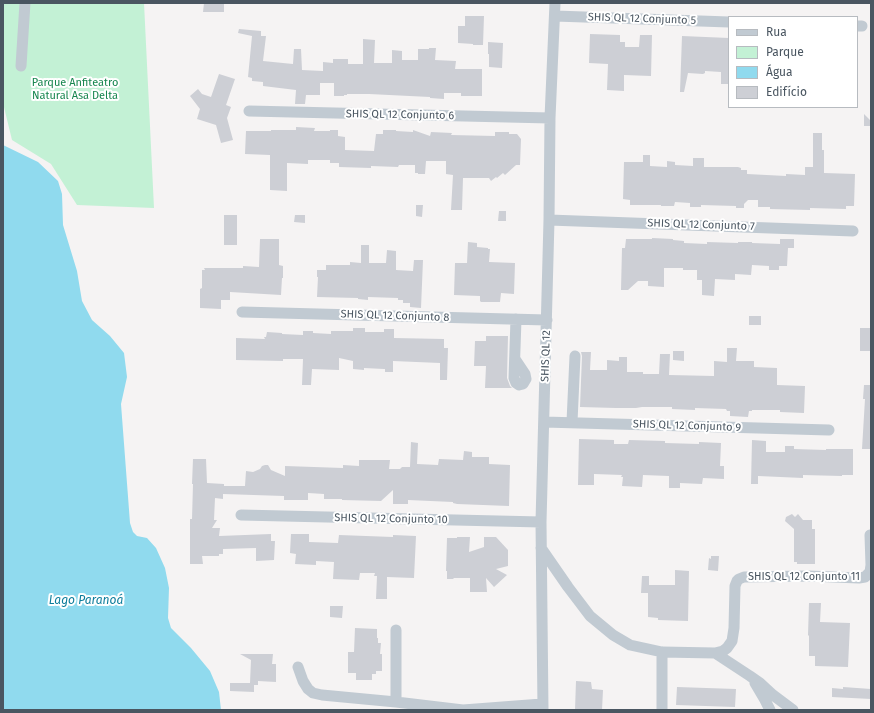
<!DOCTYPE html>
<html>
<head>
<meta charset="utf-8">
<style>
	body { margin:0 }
	#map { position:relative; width:874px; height:713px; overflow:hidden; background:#f5f3f3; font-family:"Fira Sans",sans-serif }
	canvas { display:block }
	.frame { position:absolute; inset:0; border:4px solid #4a5661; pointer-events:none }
	.legend { position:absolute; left:728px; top:16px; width:130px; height:92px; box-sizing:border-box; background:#fff; border:1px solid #b7bbc0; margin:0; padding:5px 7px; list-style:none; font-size:12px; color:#4a5661 }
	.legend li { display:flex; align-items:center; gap:8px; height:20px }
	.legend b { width:20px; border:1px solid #b7bbc0 }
</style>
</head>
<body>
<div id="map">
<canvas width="874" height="713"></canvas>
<div class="frame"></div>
<ul class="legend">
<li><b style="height:5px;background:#c1cad2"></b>Rua</li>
<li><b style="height:11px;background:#c3f1d5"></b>Parque</li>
<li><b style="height:11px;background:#90daee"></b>Água</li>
<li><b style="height:11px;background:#cdcfd5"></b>Edifício</li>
</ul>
</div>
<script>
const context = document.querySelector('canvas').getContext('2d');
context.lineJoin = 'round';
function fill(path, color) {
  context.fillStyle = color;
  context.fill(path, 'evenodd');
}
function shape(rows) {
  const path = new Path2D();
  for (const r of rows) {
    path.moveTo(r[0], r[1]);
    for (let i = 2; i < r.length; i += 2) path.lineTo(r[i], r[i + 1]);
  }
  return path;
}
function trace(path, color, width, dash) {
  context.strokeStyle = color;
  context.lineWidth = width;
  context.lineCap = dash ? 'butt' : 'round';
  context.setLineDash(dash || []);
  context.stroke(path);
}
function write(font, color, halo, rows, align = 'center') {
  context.font = font + ' "Fira Sans",sans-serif';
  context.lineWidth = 4;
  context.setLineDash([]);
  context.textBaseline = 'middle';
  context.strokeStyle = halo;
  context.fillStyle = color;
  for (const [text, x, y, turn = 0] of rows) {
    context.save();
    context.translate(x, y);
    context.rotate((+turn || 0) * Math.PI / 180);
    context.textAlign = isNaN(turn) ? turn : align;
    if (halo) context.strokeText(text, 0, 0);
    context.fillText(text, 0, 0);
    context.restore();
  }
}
fill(shape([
	[3,3,144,3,154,208,77,205,51,164,12,140,3,103]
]), '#c3f1d5');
fill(shape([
	[3,145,38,162,58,181,62,194,63,225,77,271,82,301,92,320,110,336,124,353,127,377,121,404,130,523,133,532,137,536,147,538,156,548,165,568,169,588,168,618,171,628,191,648,210,671,219,692,221,710,3,710]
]), '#90daee');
fill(shape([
	[204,3,224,3,224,12,203,12],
	[465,16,484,16,483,45,473,45,473,44,458,43,458,26,465,26],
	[239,29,261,31,261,36,266,36,263,61,293,64,294,49,301,49,302,70,323,71,323,62,333,63,333,59,348,59,348,64,363,64,363,39,375,40,374,63,392,63,392,50,402,51,402,60,418,60,418,49,429,49,429,48,436,48,435,60,456,61,455,69,482,69,482,96,461,96,461,93,444,93,444,99,430,98,430,97,369,94,347,94,347,95,344,95,344,96,334,96,334,83,320,83,320,95,306,95,305,104,295,104,296,90,263,86,263,82,252,81,252,78,248,77,252,36,238,33],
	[590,34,620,35,620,42,625,42,625,47,639,47,640,35,652,35,651,76,624,75,624,91,607,90,608,64,589,63],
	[682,36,729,38,729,84,721,84,721,72,705,71,705,73,703,74,688,73,684,92,680,92],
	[488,42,503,43,502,68,489,67,489,54,488,54],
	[219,74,235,79,226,105,231,107,227,118,233,140,221,143,216,125,197,119,200,109,190,96,198,89,202,94,211,97],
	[864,114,871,121,871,126,864,126],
	[296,127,315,128,314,131,330,131,330,130,338,130,338,136,345,137,345,150,374,151,376,134,383,134,383,130,396,130,396,131,413,132,413,130,430,136,431,132,452,133,451,135,495,136,495,132,509,132,509,134,517,134,521,139,520,165,516,165,505,175,503,173,497,178,496,177,491,181,489,178,463,178,462,210,451,210,453,175,446,174,446,161,426,161,425,174,418,174,418,173,415,173,415,165,399,165,398,167,371,166,371,168,339,167,339,163,330,163,330,160,308,160,308,164,287,163,287,191,270,190,270,155,245,154,246,131,271,131,271,130,296,130],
	[813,133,822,133,822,150,824,150,824,173,855,174,854,206,846,206,846,209,810,208,810,210,770,209,770,207,758,207,758,200,748,200,744,204,744,208,736,208,736,206,701,205,701,207,690,207,690,203,675,202,674,206,661,206,661,205,630,205,630,200,623,199,624,162,643,162,643,155,650,155,650,166,667,167,667,161,675,162,675,165,693,166,693,158,704,158,704,167,738,167,741,168,741,170,747,170,747,174,786,176,786,174,805,175,805,167,813,167],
	[416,205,423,205,422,217,416,216],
	[499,211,506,211,506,221,498,221],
	[224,215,237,215,237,245,224,245],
	[295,215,305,215,305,223,294,222],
	[652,238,673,239,673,240,684,241,684,243,707,244,707,242,738,243,738,242,752,242,752,243,780,244,780,239,794,239,794,248,788,248,787,266,779,266,779,270,769,270,769,266,752,265,751,275,735,274,735,280,715,279,714,296,702,295,702,280,697,280,697,270,683,270,683,268,664,268,664,287,648,286,648,281,638,281,628,290,621,290,622,248,625,248,626,239,652,239],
	[260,239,279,239,279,265,283,266,283,278,282,278,281,295,230,292,230,300,221,300,221,309,200,308,200,289,202,288,202,270,205,270,204,268,243,268,243,266,259,267],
	[468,242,477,243,477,247,488,248,488,249,490,249,489,262,515,263,514,294,501,293,500,302,481,302,480,301,480,296,454,295,455,263,467,263],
	[361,245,369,245,369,263,386,263,387,250,396,251,396,270,413,271,414,260,423,260,421,308,410,307,410,303,403,303,403,300,398,300,398,298,368,297,368,300,358,299,358,298,317,297,318,277,317,277,317,270,326,270,326,265,350,265,350,262,361,263],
	[749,316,761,316,761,325,749,325],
	[353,328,365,328,365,332,384,332,384,329,394,329,394,338,444,339,444,348,448,348,447,380,440,380,440,363,393,361,393,372,385,372,385,369,384,369,364,368,364,370,353,369,353,361,339,358,339,370,312,369,311,385,302,385,303,359,283,359,283,361,236,360,236,338,265,339,264,337,266,337,267,332,282,333,282,334,303,335,303,331,313,331,313,333,331,334,331,331,353,331],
	[860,328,871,328,871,351,860,351],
	[486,336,508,336,507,378,510,386,512,388,485,388,486,366,474,366,475,341,486,341],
	[727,348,737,348,736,361,754,361,754,367,777,368,777,385,805,386,804,413,780,412,780,410,752,410,752,411,749,411,748,417,730,416,730,411,727,411,726,409,695,408,695,410,672,409,672,407,642,407,636,408,616,408,580,407,582,356,581,352,591,352,590,370,607,370,607,360,619,361,619,357,627,357,627,372,643,372,643,374,659,374,660,354,670,354,669,375,714,376,714,361,727,362],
	[673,351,684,351,684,361,673,360],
	[864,385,871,385,871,449,862,449,865,399,863,399],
	[579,439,614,440,614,444,628,444,629,440,665,441,665,443,699,444,699,442,721,443,720,466,724,466,724,479,703,478,702,484,680,483,680,488,669,488,669,476,643,475,642,487,622,486,623,477,621,477,622,475,594,474,594,485,578,485],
	[752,440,766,441,766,452,785,452,785,446,794,446,794,449,826,450,826,449,853,449,853,475,842,475,842,476,803,475,803,478,758,476,758,484,751,484],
	[411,442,418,443,417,464,438,465,439,459,463,460,464,451,472,452,472,457,489,457,489,464,510,465,509,506,457,504,453,503,453,502,408,500,408,504,393,504,393,490,381,501,342,500,342,499,324,499,324,494,308,493,308,500,284,500,284,496,223,494,223,499,215,498,214,520,217,520,212,528,220,528,219,536,271,534,271,541,275,541,274,560,256,561,256,548,223,549,223,554,219,554,219,556,202,556,203,564,190,564,190,519,192,519,193,484,192,484,193,459,206,459,207,483,224,484,224,486,245,486,246,471,253,472,260,469,262,466,265,465,268,465,271,470,285,476,285,466,343,468,343,465,359,466,359,460,390,460,389,469,400,469,402,467,410,467],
	[792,514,795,517,798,514,803,520,812,520,812,529,815,529,815,564,797,564,797,562,794,562,794,529,785,521,786,517],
	[291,534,309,534,309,542,338,543,339,535,393,537,393,535,416,536,414,578,387,577,387,599,376,599,377,576,374,576,375,573,360,573,359,580,333,579,334,562,316,561,316,565,295,564,296,554,290,553],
	[457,537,470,537,469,552,484,547,484,537,496,537,508,550,508,566,496,569,507,575,494,587,486,578,487,592,470,592,470,578,454,578,453,579,447,579,447,571,446,571,447,538,457,538],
	[711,556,719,556,718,571,708,570,709,558,711,559],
	[675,570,689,571,688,621,658,620,658,618,648,617,648,593,641,593,642,576,649,576,649,585,675,585],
	[809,603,821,603,820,622,850,623,848,667,815,666,815,656,809,656,809,636,808,635],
	[330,606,343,606,342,618,330,617],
	[355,628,377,629,377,638,378,638,378,643,381,643,380,654,382,654,382,671,376,671,376,674,372,674,372,680,356,680,356,673,348,673,348,652,354,652],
	[240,654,273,654,272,664,276,664,276,682,258,681,258,685,254,685,254,692,230,691,230,683,250,683,251,660],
	[576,681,591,682,592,689,603,690,602,710,575,710],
	[677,687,736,689,735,707,676,705],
	[843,687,871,689,871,699,832,697,832,688,843,689]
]), '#cdcfd5');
trace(shape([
	[555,16,729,22],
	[857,26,862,26],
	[21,66,25,3],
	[249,111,550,118],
	[549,220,853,231],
	[242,312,547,320],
	[515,359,525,374,526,379,523,384,519,385,516,383,514,378,516,319],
	[544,422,829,430],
	[572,422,575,356],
	[241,515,541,522],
	[541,548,568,587,590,616,613,635,630,645,662,652,715,653,723,651,727,648,732,641,734,628,735,586,737,581,739,579,744,577,808,576,859,578,865,577,870,572,871,565,870,535],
	[662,652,662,710],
	[715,653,750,676,760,683,773,695,793,710],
	[298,667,303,681,308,689,313,693,322,695,396,702,463,710,542,704],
	[755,683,765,700,770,710],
	[396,702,396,630],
	[543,710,541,522,549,220,550,118,555,3]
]), '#c1cad2', 11);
write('11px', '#4a5661', '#fff', [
	["SHIS QL 12 Conjunto 5",642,19,2],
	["SHIS QL 12 Conjunto 6",400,115,1],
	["SHIS QL 12 Conjunto 7",701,225,2],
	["SHIS QL 12 Conjunto 8",395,316,2],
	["SHIS QL 12",546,356,-88],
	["SHIS QL 12 Conjunto 9",687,426,2],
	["SHIS QL 12 Conjunto 10",391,519,1],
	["SHIS QL 12 Conjunto 11",804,577]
]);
write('11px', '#17864f', '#fff', [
	["Parque Anfiteatro",75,83],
	["Natural Asa Delta",75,96]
]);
write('italic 12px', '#0c7c9b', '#fff', [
	["Lago Paranoá",86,601]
]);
</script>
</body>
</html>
